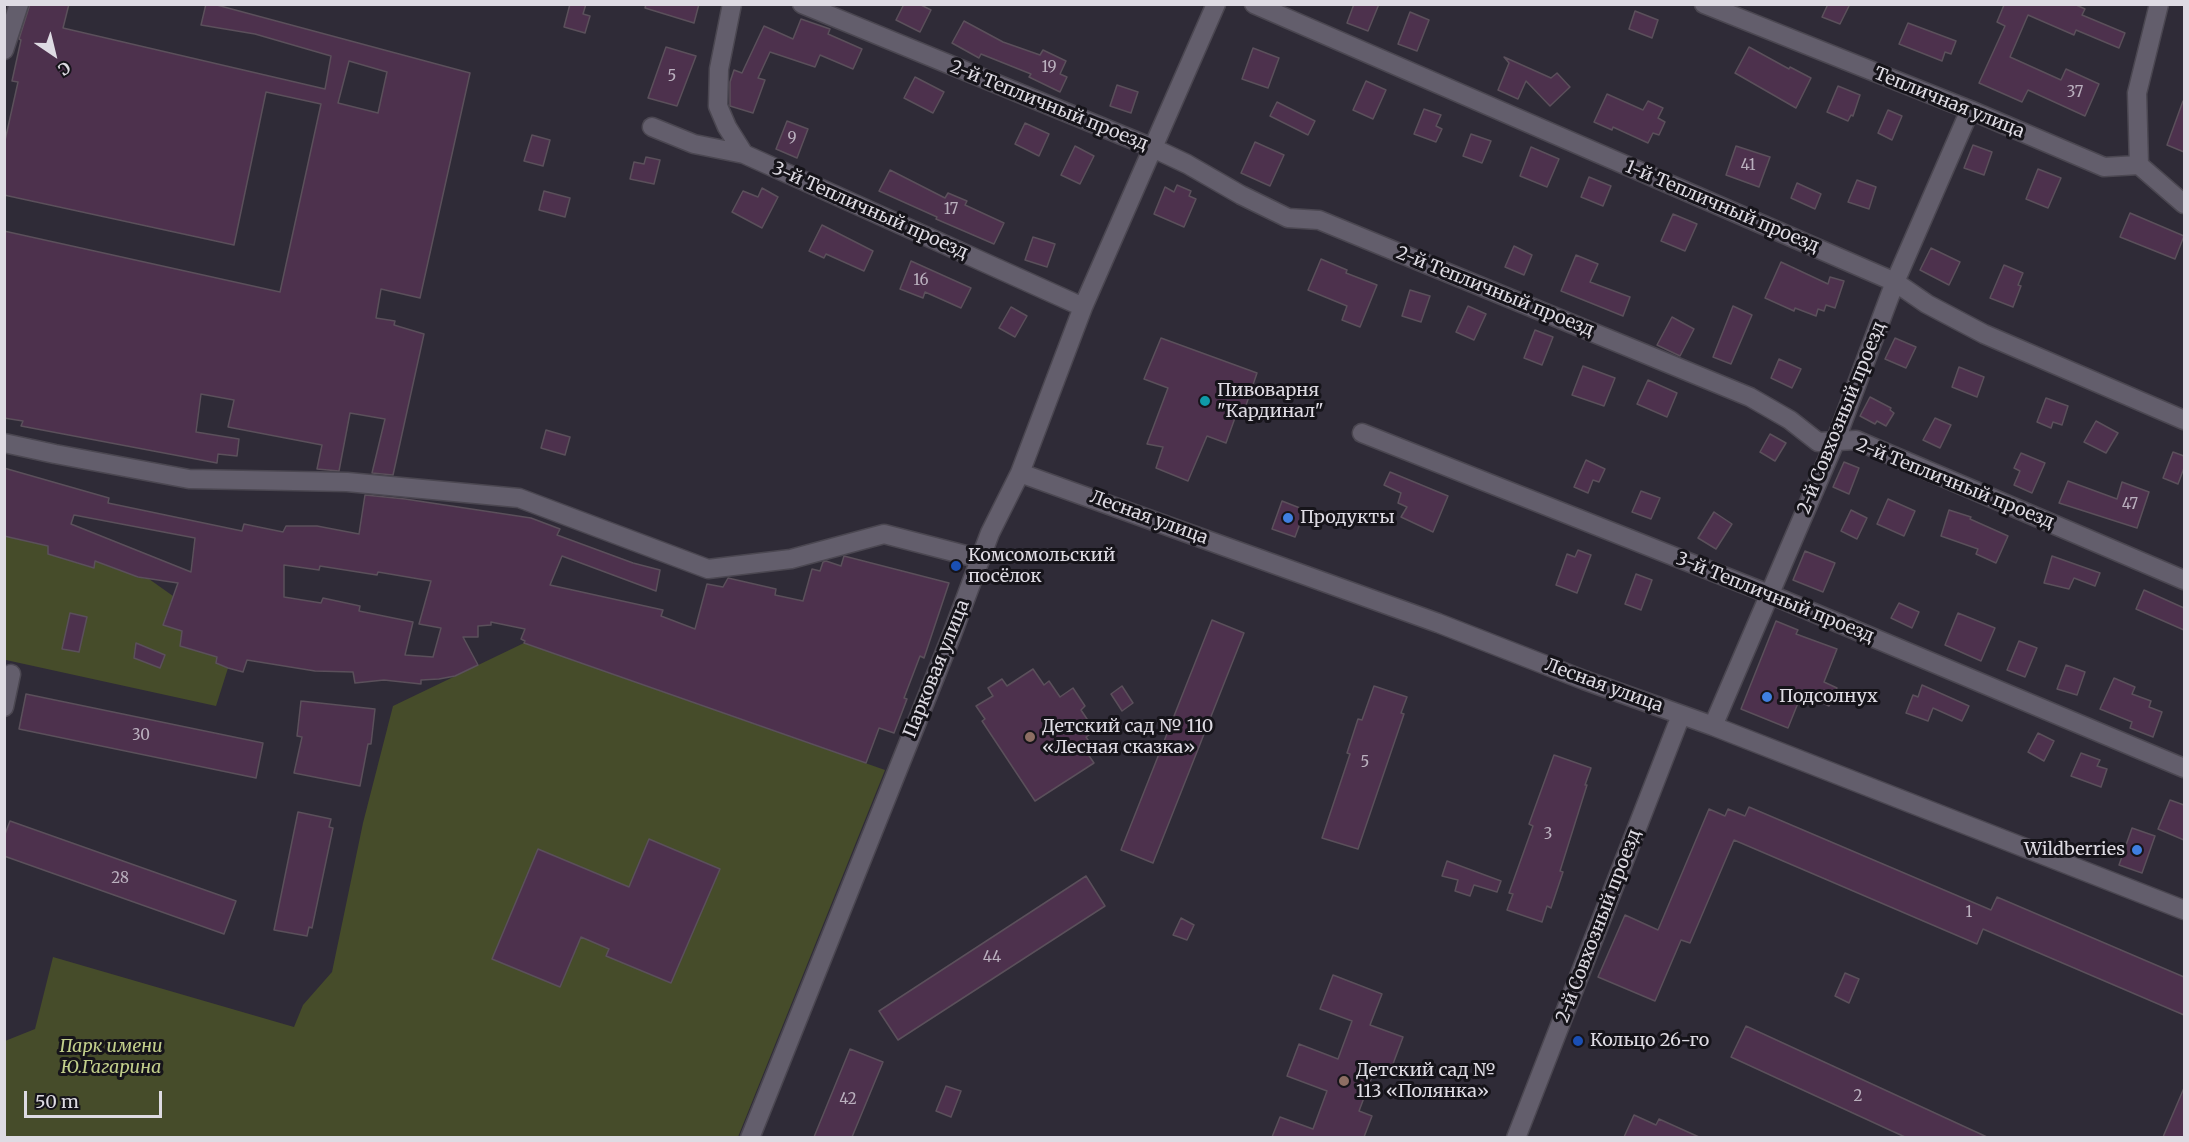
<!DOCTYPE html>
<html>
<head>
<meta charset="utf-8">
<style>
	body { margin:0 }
	#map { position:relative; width:2189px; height:1142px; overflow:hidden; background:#2f2b37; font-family:Merriweather,serif }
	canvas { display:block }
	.frame { position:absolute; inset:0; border:6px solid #dedbe3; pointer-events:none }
	.north { position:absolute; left:24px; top:24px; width:60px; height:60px; -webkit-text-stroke:4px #16141a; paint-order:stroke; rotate:145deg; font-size:16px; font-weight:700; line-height:24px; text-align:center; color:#dedbe3 }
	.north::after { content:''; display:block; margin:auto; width:21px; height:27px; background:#dedbe3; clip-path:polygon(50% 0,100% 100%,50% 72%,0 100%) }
	.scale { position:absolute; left:24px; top:1091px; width:138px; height:27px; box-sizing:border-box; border:3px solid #dedbe3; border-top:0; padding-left:8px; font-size:18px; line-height:21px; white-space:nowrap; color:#dedbe3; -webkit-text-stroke:4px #16141a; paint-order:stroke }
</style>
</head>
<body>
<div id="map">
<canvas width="2189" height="1142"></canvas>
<div class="frame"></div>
<div class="north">С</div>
<div class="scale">50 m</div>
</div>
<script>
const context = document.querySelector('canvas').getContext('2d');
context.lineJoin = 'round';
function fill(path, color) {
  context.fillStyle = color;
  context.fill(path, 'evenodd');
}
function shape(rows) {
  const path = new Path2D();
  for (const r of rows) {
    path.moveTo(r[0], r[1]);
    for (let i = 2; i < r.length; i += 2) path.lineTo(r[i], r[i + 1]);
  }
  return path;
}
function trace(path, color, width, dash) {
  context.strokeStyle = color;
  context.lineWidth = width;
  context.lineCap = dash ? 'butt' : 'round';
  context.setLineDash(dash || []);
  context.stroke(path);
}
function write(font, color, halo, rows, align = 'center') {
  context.font = font + ' Merriweather,serif';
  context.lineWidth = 6;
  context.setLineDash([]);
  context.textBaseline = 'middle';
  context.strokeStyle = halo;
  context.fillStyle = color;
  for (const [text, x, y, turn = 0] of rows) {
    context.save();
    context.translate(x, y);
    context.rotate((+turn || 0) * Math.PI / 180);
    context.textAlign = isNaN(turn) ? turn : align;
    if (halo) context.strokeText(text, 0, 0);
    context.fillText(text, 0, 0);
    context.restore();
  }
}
fill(shape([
	[5,536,48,546,48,554,93,568,95,561,121,571,136,567,136,577,149,579,173,596,163,624,182,631,180,646,217,657,216,663,228,668,216,706,6,660,5,664],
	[524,643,885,770,738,1137,5,1138,5,1041,35,1029,53,957,294,1027,303,1005,332,972,363,823,393,706]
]), '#464c2a');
const building = shape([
	[30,4,69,4,63,28,325,89,331,56,255,34,201,25,206,4,213,4,470,73,420,298,381,289,376,318,395,321,394,325,424,334,393,475,372,473,385,419,350,413,339,471,317,469,322,445,228,427,234,400,201,394,196,432,239,439,237,456,218,454,217,463,21,426,23,421,4,418,4,231,280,292,321,104,266,92,234,245,4,195,4,145,18,82,12,81,21,40,19,39,30,4],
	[349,61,387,72,378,113,338,103,349,61],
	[570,4,586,4,583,14,590,16,585,33,564,27,570,4],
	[646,4,699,4,694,23,645,8,646,4],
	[904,4,919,4,931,10,920,32,896,20,904,4],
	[1354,4,1379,4,1368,31,1347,23,1354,4],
	[1828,4,1850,4,1840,24,1822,17,1828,4],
	[2002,4,2074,4,2085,9,2082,15,2125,33,2119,48,2076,30,2074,35,2028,15,2010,57,2061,80,2066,69,2099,84,2085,116,2028,90,2022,102,1979,83,2005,26,1997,22,2004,5,2002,4],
	[1635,11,1658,20,1652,38,1629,29,1635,11],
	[1410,12,1429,20,1417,51,1398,44,1410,12],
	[801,19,830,29,828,34,862,49,853,69,820,55,815,67,770,52,758,78,765,80,753,113,730,106,730,82,734,70,742,73,764,26,793,39,801,19],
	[964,21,1003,42,1040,55,1043,50,1066,61,1060,74,1067,77,1060,92,1029,77,1031,74,981,54,979,58,952,43,964,21],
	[1908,23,1956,41,1951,54,1945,52,1942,61,1899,44,1908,23],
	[666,47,696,56,677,106,648,98,666,47],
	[1749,47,1789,69,1790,67,1811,78,1796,108,1735,73,1749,47],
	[1253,48,1279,58,1268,88,1242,79,1253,48],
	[1504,57,1551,78,1557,73,1570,87,1550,106,1526,81,1518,99,1498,90,1509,63,1504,57],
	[915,77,944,92,933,113,904,98,915,77],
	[1366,81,1386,90,1373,119,1353,110,1366,81],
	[1117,85,1138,92,1131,113,1110,106,1117,85],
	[1838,86,1860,95,1853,116,1851,115,1848,121,1827,112,1838,86],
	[1607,94,1643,110,1648,101,1663,108,1658,118,1665,122,1659,135,1653,133,1648,143,1613,127,1612,130,1594,122,1607,94],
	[2183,101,2184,101,2184,152,2167,145,2183,101],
	[1277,102,1315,121,1308,135,1270,116,1277,102],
	[1424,109,1441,115,1436,126,1442,129,1436,142,1414,134,1424,109],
	[1888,110,1902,116,1892,140,1878,133,1888,110],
	[787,121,808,129,797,158,776,149,787,121],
	[1025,123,1049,134,1039,156,1015,144,1025,123],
	[1471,134,1491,141,1482,163,1463,156,1471,134],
	[532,135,550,140,543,166,524,161,532,135],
	[1255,142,1284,155,1270,186,1241,173,1255,142],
	[1973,145,1992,152,1984,175,1964,168,1973,145],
	[1075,146,1094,156,1080,184,1061,175,1075,146],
	[1736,146,1770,157,1759,187,1726,175,1736,146],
	[1531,147,1559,159,1547,187,1520,176,1531,147],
	[646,157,660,160,654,184,630,179,634,162,644,164,646,157],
	[2038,169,2061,178,2048,208,2026,199,2038,169],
	[890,170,945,198,948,193,967,201,965,205,1004,223,994,244,936,219,937,217,879,191,890,170],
	[1589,177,1611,186,1603,206,1581,197,1589,177],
	[1857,180,1876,187,1869,209,1848,202,1857,180],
	[1797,183,1821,194,1815,209,1791,198,1797,183],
	[1177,185,1191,191,1189,196,1196,199,1184,227,1154,214,1165,187,1174,192,1177,185],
	[762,188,778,197,762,228,732,212,743,191,758,197,762,188],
	[544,191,570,198,565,217,539,210,544,191],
	[2130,213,2184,236,2175,259,2120,237,2130,213],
	[1673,214,1697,224,1685,251,1661,241,1673,214],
	[822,225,873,251,864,271,826,254,824,258,809,251,822,225],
	[1033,237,1055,244,1047,267,1025,260,1033,237],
	[1514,246,1532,255,1524,275,1505,267,1514,246],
	[1931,248,1960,262,1949,285,1920,270,1931,248],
	[1576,255,1598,264,1590,282,1630,297,1623,316,1561,291,1576,255],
	[1321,259,1347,270,1346,273,1377,285,1360,327,1342,320,1347,306,1308,290,1321,259],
	[911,261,971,288,961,308,925,292,923,298,900,289,911,261],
	[1781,262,1828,284,1830,277,1844,281,1835,308,1826,305,1824,311,1818,309,1816,316,1795,308,1794,311,1765,298,1781,262],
	[2004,265,2023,273,2018,285,2021,286,2013,307,1990,298,2004,265],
	[1410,290,1430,296,1421,322,1402,316,1410,290],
	[1468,306,1486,314,1474,340,1456,332,1468,306],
	[1733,306,1752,315,1731,364,1713,357,1733,306],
	[1011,307,1027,316,1015,337,999,328,1011,307],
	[1672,317,1694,329,1680,356,1657,345,1672,317],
	[1535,330,1553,337,1542,365,1524,358,1535,330],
	[1161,338,1257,373,1242,417,1236,415,1226,443,1207,436,1188,481,1156,468,1163,447,1147,444,1168,388,1144,379,1161,338],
	[1895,338,1916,347,1906,368,1885,359,1895,338],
	[1779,359,1801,369,1792,388,1771,378,1779,359],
	[1583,366,1615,378,1604,406,1572,395,1583,366],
	[1959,367,1984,377,1977,397,1952,387,1959,367],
	[1648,380,1677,393,1667,417,1637,404,1648,380],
	[1870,397,1891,408,1890,410,1894,413,1886,426,1877,421,1875,424,1860,416,1870,397],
	[2046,398,2068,406,2062,425,2053,422,2051,428,2037,422,2046,398],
	[1935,418,1951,425,1940,448,1923,440,1935,418],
	[2096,421,2118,433,2106,453,2084,442,2096,421],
	[546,430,570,437,565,455,541,448,546,430],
	[1770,434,1786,443,1775,461,1760,452,1770,434],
	[2173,452,2184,456,2184,468,2178,484,2163,478,2173,452],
	[2021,453,2045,463,2032,493,2014,485,2020,471,2014,468,2021,453],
	[1586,460,1605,469,1599,482,1593,480,1588,493,1574,487,1586,460],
	[1844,462,1859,468,1849,494,1833,487,1844,462],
	[4,468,109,498,108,503,242,531,244,524,283,532,286,526,317,526,359,534,365,495,405,499,531,518,560,529,557,535,633,563,660,570,656,591,562,556,550,585,663,610,661,616,695,629,707,584,723,587,728,578,776,589,775,595,803,601,812,569,820,571,823,562,826,561,841,566,844,556,949,583,924,658,920,656,904,698,907,699,894,733,879,728,866,763,524,643,525,641,521,639,525,629,491,622,491,625,478,626,478,637,463,637,478,665,455,676,439,679,421,680,421,684,384,680,355,683,353,672,315,671,247,660,243,672,228,668,216,663,217,657,180,646,182,631,163,625,178,583,138,577,95,561,94,568,48,554,48,546,4,536,4,468],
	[74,515,195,538,191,572,71,524,74,515],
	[284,565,319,570,320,566,377,575,378,572,431,581,419,624,441,628,433,657,405,655,413,622,359,611,360,606,323,598,321,603,284,597,284,565],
	[1390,472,1448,496,1433,532,1401,517,1407,507,1398,503,1401,493,1384,485,1390,472],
	[2068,481,2117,499,2122,482,2149,492,2137,528,2059,503,2068,481],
	[1641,491,1660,498,1651,519,1632,512,1641,491],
	[1888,499,1915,511,1904,536,1877,524,1888,499],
	[1282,501,1305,510,1295,537,1272,529,1282,501],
	[1851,510,1867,518,1857,539,1841,531,1851,510],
	[1949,510,1971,517,1970,519,2008,536,1996,563,1976,554,1978,549,1941,536,1949,510],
	[1714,512,1732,524,1716,549,1698,538,1714,512],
	[1578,550,1591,555,1577,593,1556,585,1567,554,1575,557,1578,550],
	[1805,551,1835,563,1823,592,1793,580,1805,551],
	[2052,556,2100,573,2095,586,2074,578,2069,589,2044,583,2052,556],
	[1636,574,1652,580,1641,610,1625,604,1636,574],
	[2144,590,2184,608,2184,630,2136,609,2144,590],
	[1899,603,1919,612,1912,628,1891,618,1899,603],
	[70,613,87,617,79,652,62,649,70,613],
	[1958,613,1995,628,1981,661,1945,645,1958,613],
	[1212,620,1244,633,1153,863,1121,850,1212,620],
	[1776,621,1798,630,1796,634,1837,649,1824,682,1837,688,1829,706,1802,693,1788,728,1741,709,1776,621],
	[2019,641,2037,648,2025,677,2007,670,2019,641],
	[136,643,165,655,160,668,134,658,136,643],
	[2066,665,2085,672,2077,695,2057,689,2066,665],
	[1033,669,1044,685,1049,681,1060,697,1073,688,1085,706,1081,710,1095,731,1086,737,1092,746,1085,750,1094,763,1035,801,982,721,985,719,976,706,993,696,988,688,1002,679,1007,686,1033,669],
	[2114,678,2135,687,2132,694,2151,701,2149,707,2162,712,2153,737,2130,728,2132,722,2100,709,2114,678],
	[1922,685,1969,706,1962,721,1933,708,1928,721,1906,713,1913,695,1918,697,1922,685],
	[1122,686,1133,703,1122,711,1111,694,1122,686],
	[1374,686,1407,697,1401,713,1404,714,1358,849,1322,838,1350,754,1347,753,1358,719,1362,720,1374,686],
	[26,694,263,743,256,778,19,729,26,694],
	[301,701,375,709,371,744,368,744,360,786,294,773,302,737,297,736,301,701],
	[2038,733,2054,741,2044,761,2028,752,2038,733],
	[2081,753,2100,760,2097,766,2107,769,2101,787,2071,776,2081,753],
	[1554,755,1591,768,1585,785,1587,785,1560,871,1563,872,1551,908,1547,906,1542,922,1507,910,1513,894,1509,893,1533,826,1529,824,1554,755],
	[2170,800,2184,805,2184,840,2158,829,2170,800],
	[1749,807,1991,910,1997,897,2184,977,2184,1015,1983,929,1977,944,1734,840,1690,943,1681,940,1655,1001,1598,977,1625,915,1658,930,1709,809,1725,816,1728,809,1745,816,1749,807],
	[298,812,331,819,329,827,333,828,312,928,309,927,307,936,274,930,298,812],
	[10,821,236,901,224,934,4,856,4,837,10,821],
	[2132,828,2155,836,2142,873,2119,865,2132,828],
	[649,839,720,869,671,983,606,956,609,949,581,937,560,987,492,959,538,849,629,887,649,839],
	[1447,861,1501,881,1497,892,1474,885,1470,896,1455,891,1458,880,1442,876,1447,861],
	[1086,876,1105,906,898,1040,879,1011,1086,876],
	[1181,918,1194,925,1187,940,1173,935,1181,918],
	[1845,973,1859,979,1849,1003,1835,996,1845,973],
	[1333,975,1382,994,1370,1025,1403,1037,1390,1072,1376,1066,1359,1111,1372,1116,1364,1137,1272,1137,1280,1117,1313,1129,1327,1091,1287,1076,1299,1044,1338,1059,1352,1021,1320,1009,1333,975],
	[1746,1026,1987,1137,1905,1137,1731,1057,1746,1026],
	[850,1049,883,1062,852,1137,814,1137,850,1049],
	[946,1086,961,1091,951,1117,936,1111,946,1086],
	[2184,1088,2184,1137,2163,1137,2184,1088],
	[1634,1115,1656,1125,1659,1119,1699,1137,1624,1137,1634,1115]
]);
fill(building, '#4d314d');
trace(building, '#5b505b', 1.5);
const minor = shape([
	[732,4,719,69,718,106,727,127,744,154],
	[802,4,1153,148,1187,164,1241,195,1288,218,1319,220,1750,397,1790,420,1818,442,1856,440,2184,580],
	[1254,4,1895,282,1927,304,1984,334,2184,420],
	[1704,4,1970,110,2104,167,2139,165,2184,204],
	[4,50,19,4],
	[652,127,694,144,744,154,1083,307],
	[2139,165,2137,93,2159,4],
	[1362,433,1769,594,2184,768],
	[4,443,55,454,189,479,347,482,519,498,708,569,791,559,884,534,981,559],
	[1020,473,1438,623,1584,680,1713,726,2184,910],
	[4,707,11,674],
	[1713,726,1835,442,1895,282,1970,110],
	[750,1138,951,637,990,533,1020,473,1083,307,1216,4],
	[1516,1138,1681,715]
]);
trace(minor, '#4b4751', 21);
trace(minor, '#635e6c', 18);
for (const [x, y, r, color] of [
	[1205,401,6,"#0f9aa8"],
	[1288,518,6,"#3f7fe0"],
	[956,566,6,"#1a4fb4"],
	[1767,697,6,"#3f7fe0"],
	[1030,737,6,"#8d6e63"],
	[2137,850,6,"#3f7fe0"],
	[1578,1041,6,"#1a4fb4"],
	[1344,1081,6,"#8d6e63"]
]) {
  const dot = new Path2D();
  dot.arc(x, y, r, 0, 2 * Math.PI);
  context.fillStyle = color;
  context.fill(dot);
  trace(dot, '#16141a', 2);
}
write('15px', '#bab0be', null, [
	["19",1049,68],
	["5",672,77],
	["37",2075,93],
	["9",792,139],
	["41",1748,166],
	["17",951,210],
	["16",921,281],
	["47",2130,505],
	["30",141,736],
	["5",1365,763],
	["3",1548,835],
	["28",120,879],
	["1",1969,913],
	["44",992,958],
	["2",1858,1097],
	["42",848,1100]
]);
write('18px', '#dedbe3', '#16141a', [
	["Тепличная улица",1949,103,22],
	["2-й Тепличный проезд",1049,106,22],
	["1-й Тепличный проезд",1722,207,23],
	["3-й Тепличный проезд",870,211,24],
	["2-й Тепличный проезд",1495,292,22],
	["2-й Совхозный проезд",1842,418,-68],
	["2-й Тепличный проезд",1955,484,22],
	["Лесная улица",1149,518,20],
	["3-й Тепличный проезд",1775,598,22],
	["Парковая улица",937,669,-68],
	["Лесная улица",1604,686,20],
	["2-й Совхозный проезд",1599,926,-69]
]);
write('18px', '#dedbe3', '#16141a', [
	["Пивоварня",1217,391],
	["\"Кардинал\"",1217,412],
	["Продукты",1300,518],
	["Комсомольский",968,556],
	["посёлок",968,577],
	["Подсолнух",1779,697],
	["Детский сад № 110",1042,727],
	["«Лесная сказка»",1042,748],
	["Wildberries",2125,850,"right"],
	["Кольцо 26-го",1590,1041],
	["Детский сад №",1356,1071],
	["113 «Полянка»",1356,1092]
], 'left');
write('italic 18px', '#c2cf8b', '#16141a', [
	["Парк имени",111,1047],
	["Ю.Гагарина",111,1068]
]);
</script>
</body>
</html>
